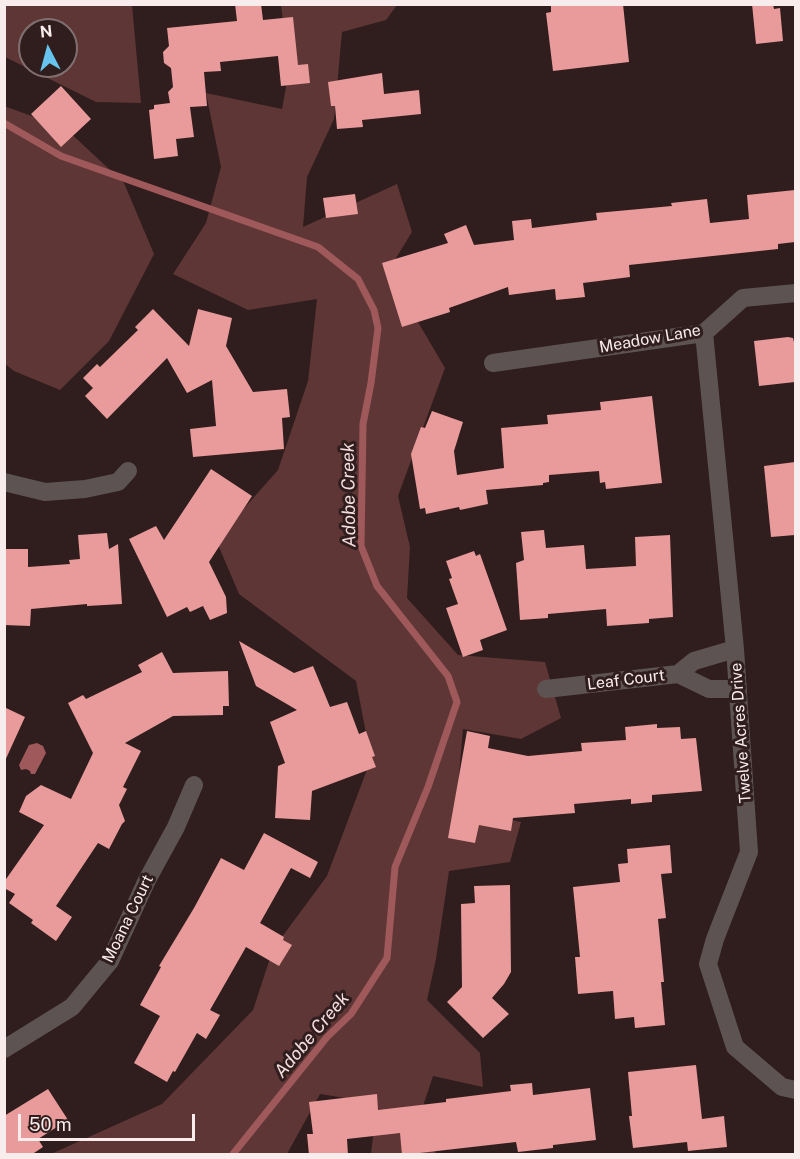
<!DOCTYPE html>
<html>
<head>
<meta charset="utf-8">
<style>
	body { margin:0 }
	#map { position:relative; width:800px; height:1159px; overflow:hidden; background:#301d1d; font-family:"Public Sans",sans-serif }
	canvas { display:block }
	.frame { position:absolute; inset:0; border:6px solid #f9ecec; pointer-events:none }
	.north { position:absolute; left:18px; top:18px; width:60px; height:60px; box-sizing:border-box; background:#301d1d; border:2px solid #807070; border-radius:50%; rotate:354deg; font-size:16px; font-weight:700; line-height:24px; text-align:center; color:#f9ecec }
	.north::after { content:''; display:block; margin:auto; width:21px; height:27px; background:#67c4ef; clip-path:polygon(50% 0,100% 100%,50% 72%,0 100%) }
	.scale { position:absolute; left:18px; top:1114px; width:177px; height:27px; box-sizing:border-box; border:3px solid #f9ecec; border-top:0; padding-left:8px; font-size:18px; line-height:21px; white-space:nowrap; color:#f9ecec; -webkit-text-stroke:4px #301d1d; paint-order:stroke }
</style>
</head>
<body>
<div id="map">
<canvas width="800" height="1159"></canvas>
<div class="frame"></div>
<div class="north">N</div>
<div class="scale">50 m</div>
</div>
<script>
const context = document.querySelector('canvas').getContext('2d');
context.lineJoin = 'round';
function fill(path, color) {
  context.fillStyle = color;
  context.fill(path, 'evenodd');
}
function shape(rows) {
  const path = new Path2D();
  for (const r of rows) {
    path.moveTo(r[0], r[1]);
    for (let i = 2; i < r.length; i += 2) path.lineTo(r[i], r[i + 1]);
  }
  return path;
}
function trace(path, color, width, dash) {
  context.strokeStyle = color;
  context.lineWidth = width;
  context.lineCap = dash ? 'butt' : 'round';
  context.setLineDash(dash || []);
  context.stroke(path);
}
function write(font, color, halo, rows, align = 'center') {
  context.font = font + ' "Public Sans",sans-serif';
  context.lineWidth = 6;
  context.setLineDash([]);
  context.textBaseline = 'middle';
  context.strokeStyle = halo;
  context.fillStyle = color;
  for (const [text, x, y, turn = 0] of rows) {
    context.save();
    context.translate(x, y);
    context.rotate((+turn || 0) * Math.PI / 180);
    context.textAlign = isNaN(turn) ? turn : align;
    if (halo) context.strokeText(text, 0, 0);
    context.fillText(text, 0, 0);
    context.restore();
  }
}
fill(shape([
	[4,5,132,5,141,103,96,102,5,57],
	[30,30,66,30,66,66,30,66],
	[281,5,397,5,386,20,342,32,334,119,307,177,303,227,397,184,412,232,388,271,445,368,398,496,410,547,407,598,458,655,545,662,561,718,521,739,463,729,456,808,521,822,510,862,449,871,436,959,427,1000,480,1053,483,1087,433,1076,420,1115,436,1154,371,1154,377,1103,320,1094,287,1154,51,1154,162,1104,253,1010,273,949,327,876,371,759,356,681,239,594,216,540,278,470,308,381,317,299,248,310,173,274,206,223,221,167,206,93,282,109,289,71],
	[4,106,65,128,124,183,154,254,109,341,60,390,14,371,5,364]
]), '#5f3636');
fill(shape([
	[37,743,43,746,46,753,35,774,31,774,30,771,26,769,21,770,19,765,29,745]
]), '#9f595a');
trace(shape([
	[4,123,61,156,75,161,318,247,358,279,374,310,378,328,371,383,363,424,361,546,377,586,448,676,457,702,428,787,395,867,387,958,351,1014,327,1037,233,1154]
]), '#9f595a', 7);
fill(shape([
	[235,4,261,4,263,20,293,17,298,65,308,64,310,83,281,86,278,56,220,62,221,71,204,72,207,106,190,107,194,137,176,139,178,156,154,159,149,110,154,109,154,105,170,103,168,92,173,87,171,68,164,63,163,52,169,46,167,28,237,21],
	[551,4,623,4,629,62,553,71,546,13,551,12],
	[752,4,773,4,774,9,780,8,783,41,756,44],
	[382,73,384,94,419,90,421,114,362,120,363,127,337,129,335,106,331,106,328,82],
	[61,86,91,119,61,147,31,114],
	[795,190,795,242,778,244,778,249,629,265,630,277,583,283,585,297,556,300,555,289,509,295,508,287,449,308,450,312,402,327,382,263,448,243,444,234,466,225,474,245,514,240,512,221,531,219,532,228,597,220,596,213,672,206,671,203,707,199,710,223,749,219,747,195],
	[355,194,358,214,326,218,323,198],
	[153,309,189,346,198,309,232,318,226,346,253,392,287,389,290,417,282,418,284,449,193,457,190,429,216,426,212,380,187,393,167,358,107,419,85,396,93,388,83,378,97,364,100,367,138,330,135,327],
	[788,337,793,338,794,342,795,342,795,382,759,386,754,341],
	[652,396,662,483,606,489,605,482,600,483,599,471,549,475,549,482,543,483,543,485,486,490,488,504,460,510,459,507,426,514,425,508,420,509,411,454,421,427,425,428,432,411,463,422,454,451,457,475,504,468,501,428,548,424,547,415,601,410,600,402],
	[795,462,795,535,771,537,764,466],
	[211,469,252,496,209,562,226,597,227,613,210,620,203,606,190,612,187,607,167,617,129,539,156,526,164,540],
	[544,530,546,548,584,545,586,569,636,566,635,537,670,535,673,617,649,619,649,623,607,626,606,609,548,614,548,618,520,620,516,563,524,560,521,532],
	[107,533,109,549,118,544,122,604,87,606,87,604,31,609,30,626,4,625,4,549,28,549,28,567,70,564,69,560,80,559,78,535],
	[474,551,476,556,480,554,507,630,480,640,483,650,463,657,446,608,458,604,449,579,452,578,446,561],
	[239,641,294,673,313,666,330,707,347,702,359,734,366,731,375,756,372,757,376,767,312,791,310,820,275,818,278,766,285,763,270,722,297,710,256,686],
	[162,652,173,673,228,671,229,706,223,706,223,715,173,716,125,743,141,751,123,787,127,789,119,805,125,821,122,824,109,849,98,843,56,906,72,917,56,941,31,923,33,920,9,903,15,894,4,888,4,882,44,825,19,812,26,796,41,785,71,799,93,753,68,703,83,695,86,699,142,672,138,665],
	[4,707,25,717,4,763],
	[657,724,657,728,680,727,681,739,696,738,702,791,652,795,652,802,631,804,631,799,574,804,575,813,513,818,511,831,479,825,475,843,448,838,467,731,490,736,488,748,528,756,582,751,581,743,626,740,625,727],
	[264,833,318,862,310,878,291,868,260,923,284,937,283,940,292,945,279,966,246,947,210,1010,220,1015,206,1039,197,1033,175,1072,173,1071,167,1082,134,1063,160,1016,140,1005,161,967,159,966,194,908,221,858,244,870],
	[670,845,672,873,661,874,666,918,658,919,664,982,661,982,665,1025,635,1028,634,1017,615,1019,613,991,578,994,575,957,580,957,573,887,620,882,618,864,628,863,627,849],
	[510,885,511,972,504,984,492,998,509,1014,483,1038,447,1002,462,987,461,904,475,903,474,886],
	[696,1065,702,1119,724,1116,727,1147,688,1151,687,1142,633,1148,629,1116,632,1116,628,1072],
	[532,1083,533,1095,590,1088,596,1140,553,1145,553,1148,518,1152,516,1142,402,1155,400,1133,347,1139,348,1155,309,1155,307,1134,313,1134,309,1102,377,1094,378,1110,446,1102,446,1099,511,1091,510,1085],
	[48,1089,68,1120,38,1139,43,1147,31,1155,4,1155,4,1116]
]), '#e89b9a');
trace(shape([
	[704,333,735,649,749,852,715,939,708,964,735,1047,782,1087,796,1090],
	[493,363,704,333,743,298,796,293],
	[4,482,45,492,85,489,118,482,128,471],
	[678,674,709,689,738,689],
	[546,689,678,674,694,661,735,649],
	[4,1049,72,1007,110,961,147,880,176,827,194,785]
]), '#5d5353', 18);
write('16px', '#f9ecec', '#301d1d', [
	["Meadow Lane",650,339,-10],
	["Leaf Court",626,680,-7],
	["Twelve Acres Drive",741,733,-94],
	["Moana Court",128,919,-64]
]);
write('italic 18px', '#f4dddd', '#301d1d', [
	["Adobe Creek",349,495,-91],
	["Adobe Creek",312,1035,-50]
]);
</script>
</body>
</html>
